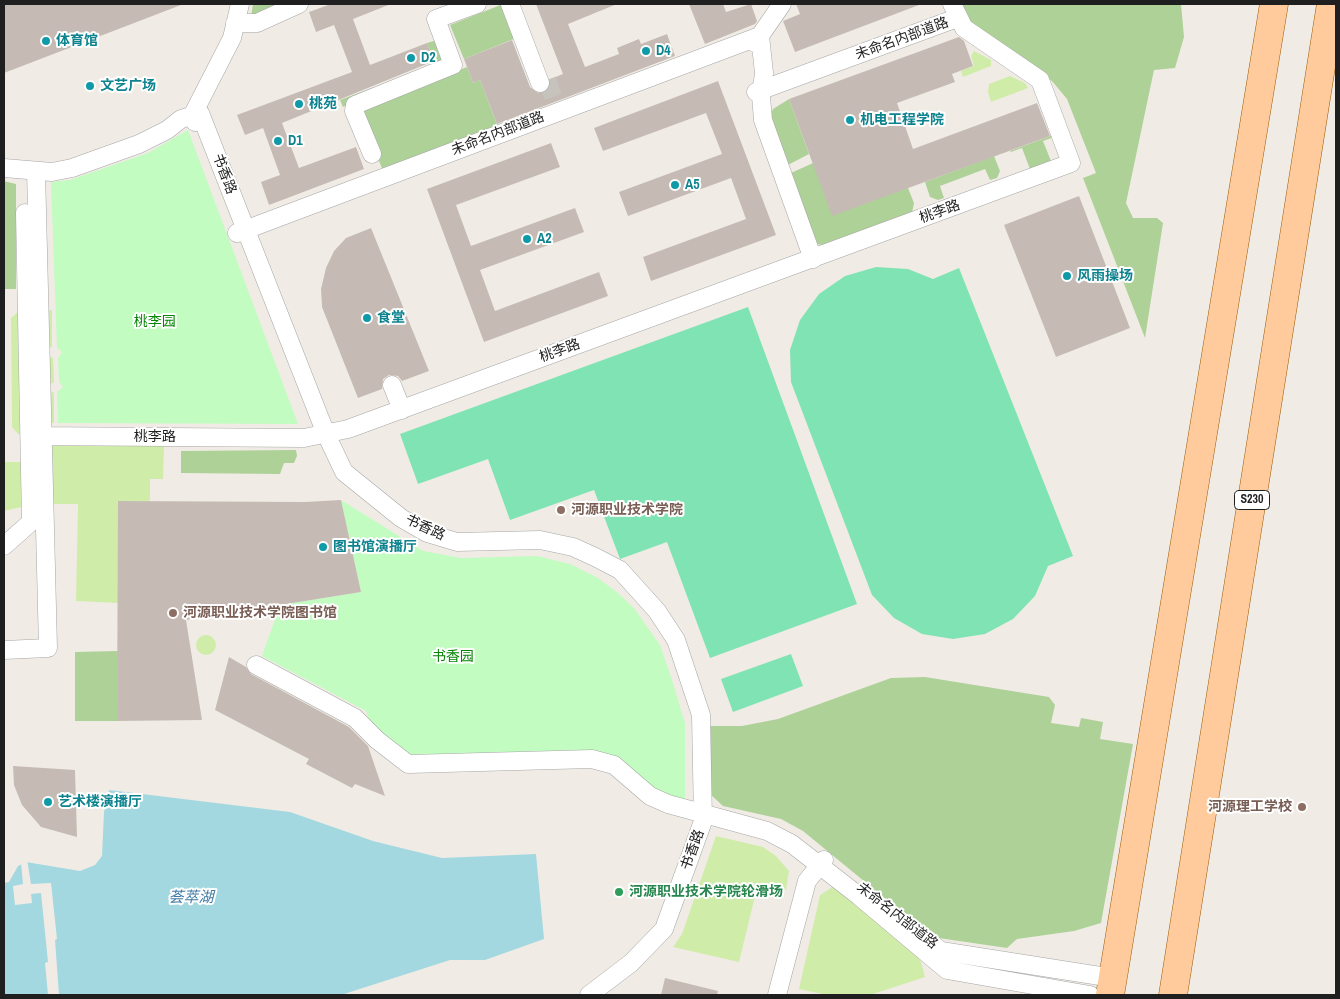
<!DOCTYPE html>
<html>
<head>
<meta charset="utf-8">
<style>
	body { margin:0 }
	#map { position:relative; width:1340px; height:999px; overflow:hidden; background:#f0ece5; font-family:"Archivo Narrow",sans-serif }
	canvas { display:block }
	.frame { position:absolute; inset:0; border:5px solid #1f1f1f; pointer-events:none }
</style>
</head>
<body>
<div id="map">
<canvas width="1340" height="999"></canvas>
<div class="frame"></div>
</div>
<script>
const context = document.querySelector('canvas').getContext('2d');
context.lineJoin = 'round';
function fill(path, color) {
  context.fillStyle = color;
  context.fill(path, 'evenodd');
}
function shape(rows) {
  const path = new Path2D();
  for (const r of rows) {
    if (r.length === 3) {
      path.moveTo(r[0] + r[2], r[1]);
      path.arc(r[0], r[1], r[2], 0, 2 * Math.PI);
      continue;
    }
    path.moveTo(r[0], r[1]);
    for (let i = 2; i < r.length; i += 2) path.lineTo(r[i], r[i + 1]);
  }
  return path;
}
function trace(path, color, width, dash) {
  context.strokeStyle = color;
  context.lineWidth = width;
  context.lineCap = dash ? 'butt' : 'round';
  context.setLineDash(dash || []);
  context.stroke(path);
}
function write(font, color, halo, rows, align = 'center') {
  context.font = font + ' "Archivo Narrow","Noto Sans SC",sans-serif';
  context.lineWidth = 4;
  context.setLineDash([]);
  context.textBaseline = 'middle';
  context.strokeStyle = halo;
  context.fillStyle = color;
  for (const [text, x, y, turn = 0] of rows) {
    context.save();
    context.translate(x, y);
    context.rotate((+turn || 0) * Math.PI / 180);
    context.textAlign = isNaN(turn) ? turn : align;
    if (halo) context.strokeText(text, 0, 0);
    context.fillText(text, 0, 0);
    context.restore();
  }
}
fill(shape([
	[974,51,991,60,991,66,963,77,961,71,974,66,971,56],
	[1010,76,1025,83,1028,88,991,102,988,92,989,84],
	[45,310,52,310,52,347,46,349],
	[18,312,24,433,18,434,12,427,11,318],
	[46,356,53,358,54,382,51,384,48,385],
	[48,389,54,393,54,423,49,423],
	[48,446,164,446,163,479,150,479,150,501,118,501,118,603,76,601,78,504,51,504],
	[4,462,26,462,26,506,4,511],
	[206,645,10],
	[716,836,763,847,776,856,789,871,786,890,758,884,739,962,673,947,682,934],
	[834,886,914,950,921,962,925,977,870,995,827,995,799,989,820,895]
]), '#d0eca9');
fill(shape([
	[253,4,283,4,251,17],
	[503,4,516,38,464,59,450,25],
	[960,4,1181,4,1184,37,1175,68,1154,70,1126,203,1133,218,1157,218,1163,223,1145,338,1083,178,1096,173,1067,99,1052,81,968,23],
	[437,40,447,66,343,107,340,100,435,64,427,43],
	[467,67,473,83,480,80,498,127,383,171,359,110],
	[789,99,809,154,786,166,770,116,773,109],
	[1053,135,1054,137,1043,141,1051,161,1030,169,1022,148,1011,152,1010,151],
	[994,156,1000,171,997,178,990,180,985,169,940,186,944,198,938,200,930,197,925,182],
	[813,163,908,188,914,203,912,213,823,245,816,244,791,173],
	[4,181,16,184,16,289,4,289],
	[296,450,297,456,294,463,284,463,280,474,181,473,181,451],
	[118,651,117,721,75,721,75,652],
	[925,677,1049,697,1055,705,1051,723,1079,727,1081,718,1103,722,1100,739,1133,744,1101,923,1074,931,1017,939,1007,948,932,937,803,831,781,819,723,806,710,794,709,726,742,726,778,719,891,678]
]), '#aed198');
fill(shape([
	[188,130,298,424,58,423,57,392,63,387,59,382,58,358,62,352,57,348,51,182,70,180,148,153],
	[341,500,423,551,461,558,537,556,570,564,598,578,618,593,634,608,660,645,672,680,685,723,685,801,653,790,630,769,414,758,372,727,366,711,262,656,280,605,361,592]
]), '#c2fcc1');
fill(shape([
	[876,267,908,269,933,279,959,268,1073,556,1048,566,1035,596,1013,619,985,634,953,639,922,634,894,618,872,595,791,382,790,350,800,320,819,294,845,276],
	[748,307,857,604,710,658,667,542,620,559,594,490,510,520,488,459,418,484,400,434],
	[791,654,803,686,733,712,721,679]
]), '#80e3b4');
fill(shape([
	[109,790,290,812,373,841,442,858,536,854,544,939,485,960,450,960,341,995,4,995,4,883,9,882,18,866,26,862,80,871,95,865,102,856,104,812]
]), '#a4d8e0');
fill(shape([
	[27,859,31,884,51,883,57,939,55,940,59,995,48,995,45,963,48,962,41,893,31,894,32,903,15,905,13,886,23,884,21,862]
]), '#f0ece5');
fill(shape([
	[4,4,180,4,181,5,4,73],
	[331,4,391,4,353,19,370,65,427,43,434,61,282,123,299,168,356,147,364,169,269,205,261,182,280,175,263,128,245,135,237,115,352,72,334,25,316,32,309,12],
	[536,4,617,4,568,24,585,67,619,54,617,48,639,39,641,44,667,34,675,56,497,124,480,80,473,83,464,59,512,40,530,87,538,93,548,90,550,79,563,74],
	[689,4,723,4,726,12,751,4,757,21,755,24,705,44],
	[796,4,918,4,919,5,795,52,783,21,800,14],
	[959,37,964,41,973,66,952,74,955,82,897,103,913,149,1037,103,1050,136,832,216,789,99],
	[718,81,776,235,651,281,643,257,746,219,731,178,628,216,619,192,722,154,706,113,603,151,594,128],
	[551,143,560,167,456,205,471,246,575,208,584,232,480,270,495,311,599,272,608,296,484,342,427,189],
	[1079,196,1130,328,1056,357,1004,225],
	[371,228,429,371,402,381,398,376,389,375,383,379,382,389,358,398,322,307,321,289,326,268,334,251,346,238],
	[341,500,361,592,186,620,202,720,117,721,118,501,305,502],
	[229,657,246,667,251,674,349,727,368,746,385,796,355,784,352,788,306,764,309,759,215,710],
	[13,766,75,770,77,837,41,827,22,805,14,785],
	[665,978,718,991,717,995,661,995]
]), '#c5bbb4');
trace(shape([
	[547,80,555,102]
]), '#c6c3bd', 18, [18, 9]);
const minor = shape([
	[510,4,540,83],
	[235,23,257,23,299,4],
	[755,43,782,4],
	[756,92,957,18],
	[195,122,192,116,232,38,240,4],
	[372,154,354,111,355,105,453,65,436,19,477,4],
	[4,168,52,172,72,168,139,144,167,130,181,119,200,113,326,434,344,472,401,518,427,533,457,542,540,540,573,547,595,557,620,570,657,611,676,640,701,715,703,821,664,929,631,963,589,995],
	[237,233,760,36,764,73,761,96,763,120,813,259],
	[392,385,402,410],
	[30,436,304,438,348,429,1071,163,1040,80,964,28,952,4],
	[4,546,31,522,25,213],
	[4,650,48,648,36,171],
	[256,665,355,718,377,740,408,764,592,759,614,765,650,796,668,804,767,831,792,844,859,896,947,970,1090,995],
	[924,938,941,951,1113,978],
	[777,995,807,881,824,860]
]);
const primary = shape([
	[1110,995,1274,4],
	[1173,995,1331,4]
]);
trace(minor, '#a6a6a6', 19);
trace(primary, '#9b5900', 29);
trace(minor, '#fff', 18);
trace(primary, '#ffcb9c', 28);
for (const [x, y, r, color] of [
	[46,41,5,"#0f9aa8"],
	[646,51,5,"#0f9aa8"],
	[411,58,5,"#0f9aa8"],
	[90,86,5,"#0f9aa8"],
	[299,104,5,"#0f9aa8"],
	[850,120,5,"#0f9aa8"],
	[278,141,5,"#0f9aa8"],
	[675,185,5,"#0f9aa8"],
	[527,239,5,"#0f9aa8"],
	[1067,276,5,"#0f9aa8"],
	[367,318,5,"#0f9aa8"],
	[561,510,5,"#8d6e63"],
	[323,547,5,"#0f9aa8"],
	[173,613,5,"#8d6e63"],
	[48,802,5,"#0f9aa8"],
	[1302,807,5,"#8d6e63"],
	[619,892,5,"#2e9e5b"]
]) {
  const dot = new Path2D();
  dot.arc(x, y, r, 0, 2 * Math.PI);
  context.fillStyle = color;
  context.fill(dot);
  trace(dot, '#fff', 2);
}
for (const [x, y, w] of [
	[1252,500,35]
]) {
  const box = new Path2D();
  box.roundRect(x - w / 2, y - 9.5, w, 19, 4);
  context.fillStyle = '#fff';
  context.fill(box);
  trace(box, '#1f1f1f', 1);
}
write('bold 12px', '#1f1f1f', null, [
	["S230",1252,500]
]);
write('14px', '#1f1f1f', '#fff', [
	["未命名内部道路",902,39,-20],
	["未命名内部道路",498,134,-21],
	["书香路",224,174,69],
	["桃李路",940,212,-20],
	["桃李路",560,351,-20],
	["桃李路",155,437],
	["书香路",425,528,25],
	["书香路",693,850,-70],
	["未命名内部道路",897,916,38]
]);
write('bold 14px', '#0d838f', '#fff', [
	["体育馆",56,41],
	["D4",656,51],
	["D2",421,58],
	["文艺广场",100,86],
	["桃苑",309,104],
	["机电工程学院",860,120],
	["D1",288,141],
	["A5",685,185],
	["A2",537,239],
	["风雨操场",1077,276],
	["食堂",377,318],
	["图书馆演播厅",333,547],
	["艺术楼演播厅",58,802]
], 'left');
write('14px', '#088407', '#fff', [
	["桃李园",155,322],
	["书香园",453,657]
]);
write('bold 14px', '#785e54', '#fff', [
	["河源职业技术学院",571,510],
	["河源职业技术学院图书馆",183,613],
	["河源理工学校",1292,807,"right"]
], 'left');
write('bold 14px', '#27864d', '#fff', [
	["河源职业技术学院轮滑场",629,892]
], 'left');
write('italic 15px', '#427ba4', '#fff', [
	["荟萃湖",191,898]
]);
</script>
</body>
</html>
